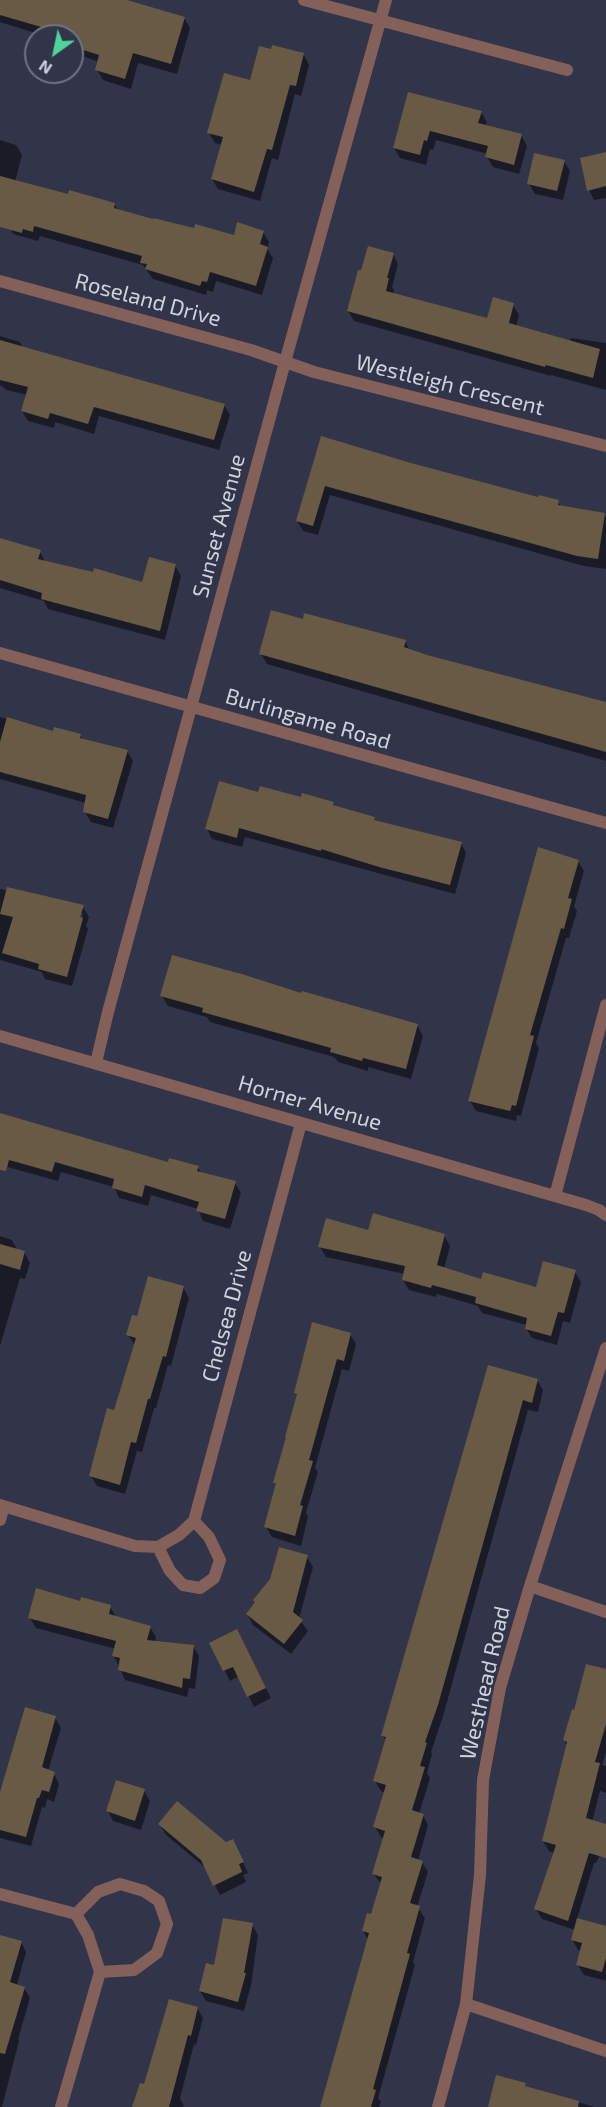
<!DOCTYPE html>
<html>
<head>
<meta charset="utf-8">
<style>
	body { margin:0 }
	#map { position:relative; width:606px; height:2107px; overflow:hidden; background:#323449; font-family:"Exo 2",sans-serif }
	canvas { display:block }
	.north { position:absolute; left:24px; top:24px; width:60px; height:60px; box-sizing:border-box; background:#323449; border:2px solid #717385; border-radius:50%; rotate:213deg; font-size:16px; font-weight:700; line-height:24px; text-align:center; color:#cfd1de }
	.north::after { content:''; display:block; margin:auto; width:21px; height:27px; background:#50d398; clip-path:polygon(50% 0,100% 100%,50% 72%,0 100%) }
</style>
</head>
<body>
<div id="map">
<canvas width="606" height="2107"></canvas>
<div class="north">N</div>
</div>
<script>
const context = document.querySelector('canvas').getContext('2d');
context.lineJoin = 'round';
function fill(path, color) {
  context.fillStyle = color;
  context.fill(path, 'evenodd');
}
function shape(rows) {
  const path = new Path2D();
  for (const r of rows) {
    path.moveTo(r[0], r[1]);
    for (let i = 2; i < r.length; i += 2) path.lineTo(r[i], r[i + 1]);
  }
  return path;
}
function trace(path, color, width, dash) {
  context.strokeStyle = color;
  context.lineWidth = width;
  context.lineCap = dash ? 'butt' : 'round';
  context.setLineDash(dash || []);
  context.stroke(path);
}
function write(font, color, halo, rows, align = 'center') {
  context.font = font + ' "Exo 2",sans-serif';
  context.lineWidth = 4.5;
  context.setLineDash([]);
  context.textBaseline = 'middle';
  context.strokeStyle = halo;
  context.fillStyle = color;
  for (const [text, x, y, turn = 0] of rows) {
    context.save();
    context.translate(x, y);
    context.rotate((+turn || 0) * Math.PI / 180);
    context.textAlign = isNaN(turn) ? turn : align;
    if (halo) context.strokeText(text, 0, 0);
    context.fillText(text, 0, 0);
    context.restore();
  }
}
fill(shape([
	[0,0,122,0,184,18,190,28,177,74,138,63,131,89,103,80,97,70,99,62,72,52,72,36,45,36,0,22],
	[304,55,309,65,301,96,295,94,278,160,272,158,260,201,218,189,212,179,222,145,215,143,209,133,251,82],
	[409,94,481,112,487,122,485,126,521,135,527,146,519,174,493,167,487,157,488,154,436,140,433,150,430,149,426,165,400,158,394,148],
	[0,140,16,145,22,155,15,182,69,196,114,204,119,211,154,221,235,237,263,232,269,242,267,249,273,258,262,295,216,281,213,292,207,290,206,295,153,279,143,265,40,236,38,241,13,234,8,224,0,220],
	[606,153,606,198,594,200,589,190],
	[564,161,570,171,563,200,535,194,529,184],
	[393,254,398,264,392,287,394,290,393,294,488,320,513,305,519,315,516,327,570,341,571,338,606,343,606,390,551,375,551,376,354,321,348,311],
	[0,336,20,342,23,348,224,405,230,415,219,450,99,416,94,434,55,422,54,428,28,421,22,411,27,395,7,390,0,385],
	[322,438,411,464,539,499,558,502,561,507,606,517,606,569,584,566,330,495,318,535,303,531,297,521],
	[0,540,40,552,46,563,143,584,175,565,181,576,165,640,48,609,44,601,0,588],
	[304,620,405,641,410,651,606,705,606,761,267,664,261,654],
	[0,717,54,733,80,735,83,740,127,751,133,761,113,828,91,822,85,812,86,803,0,779],
	[259,794,333,803,336,808,374,819,376,822,461,843,466,853,455,894,245,837,242,847,212,839,207,829],
	[578,861,584,871,574,906,577,911,569,938,566,938,536,1043,539,1048,521,1116,517,1115,516,1121,476,1111,470,1101],
	[0,889,83,907,89,917,86,926,88,929,72,986,45,979,42,972,0,960],
	[80,913,83,913,80,925],
	[302,995,417,1025,423,1036,411,1079,368,1067,368,1071,338,1062,334,1057,210,1022,207,1017,168,1006,162,996],
	[0,1114,169,1164,198,1168,201,1173,235,1183,241,1193,230,1229,203,1221,198,1209,151,1195,148,1206,119,1198,114,1187,61,1172,58,1181,0,1165],
	[369,1231,444,1235,450,1246,444,1269,482,1280,537,1289,575,1272,581,1282,570,1323,563,1321,557,1345,532,1338,526,1328,527,1325,482,1313,478,1306,437,1294,436,1297,409,1290,403,1280,405,1274,326,1257,320,1247],
	[0,1236,12,1240,18,1251,24,1252,30,1263,25,1279,20,1278,0,1346],
	[183,1287,189,1298,171,1366,168,1365,156,1408,154,1408,142,1452,137,1451,125,1494,97,1486,91,1476,115,1411,135,1346,128,1335,138,1318],
	[350,1334,356,1344,349,1371,342,1369,315,1468,318,1472,306,1512,308,1517,301,1546,272,1537,266,1527,277,1486,275,1482,298,1396,296,1393],
	[489,1367,537,1380,543,1390,538,1412,528,1410,443,1716,431,1752,432,1754,427,1773,430,1778,419,1814,423,1815,428,1825,418,1861,422,1862,428,1872,417,1907,425,1918,413,1962,415,1965,378,2098,381,2102,379,2107,323,2107,368,1940,363,1931,372,1916,381,1884,373,1873,384,1839,381,1837,375,1827,385,1793,381,1791,375,1781,386,1741,383,1736],
	[307,1557,313,1567,299,1619,308,1631,291,1654,253,1625,247,1614],
	[81,1602,110,1607,116,1617,150,1627,156,1637,155,1642,193,1646,199,1656,195,1689,189,1688,187,1697,125,1680,114,1656,116,1649,36,1628,30,1618],
	[242,1641,271,1698,254,1707,239,1676,230,1681,211,1644],
	[606,1671,606,1752,602,1765,606,1766,606,1793,600,1791,592,1822,606,1828,606,1842,596,1863,594,1863,577,1919,606,1927,606,1981,584,1975,578,1965,582,1951,578,1950,572,1939,575,1930,542,1919,536,1909,555,1853,549,1851,543,1841,567,1746,564,1740,575,1712],
	[55,1718,61,1728,48,1771,54,1774,59,1784,54,1802,47,1799,45,1808,42,1807,31,1846,0,1838,0,1807],
	[144,1791,150,1801,141,1830,113,1821,108,1811],
	[160,1825,226,1844,238,1851,248,1873,243,1875,246,1882,220,1895,207,1869,166,1835],
	[252,1925,258,1935,251,1985,244,2011,206,2001,200,1991],
	[0,1936,21,1942,26,1952,17,1985,24,1988,30,1998,18,2039,19,2041,2,2107,0,2107],
	[197,2008,203,2018,196,2045,194,2044,180,2098,184,2107,134,2107,145,2086],
	[525,2085,527,2088,595,2107,489,2107]
]), '#0007');
fill(shape([
	[0,0,127,0,185,17,171,64,133,53,125,79,95,70,99,55,77,48,78,45,72,44,72,36,0,15],
	[272,45,304,53,296,86,290,85,272,150,267,149,254,192,211,179,223,137,207,133,224,73,250,80,259,46,271,49],
	[408,92,482,111,478,123,522,134,514,165,485,157,488,146,430,131,427,141,424,140,420,155,393,148],
	[606,152,606,186,587,191,580,158],
	[534,153,565,160,557,191,527,184],
	[0,176,68,194,69,190,115,203,114,208,153,219,153,218,194,228,195,224,234,235,237,222,264,231,260,244,268,247,256,286,210,272,207,282,202,281,200,286,145,269,147,264,140,263,142,256,34,226,33,232,23,229,22,233,0,227],
	[368,246,394,253,387,278,389,278,386,291,487,318,493,297,514,303,509,323,600,349,593,378,546,365,545,367,347,311,358,270,361,270],
	[0,340,225,404,214,440,94,407,88,424,50,413,48,419,21,411,28,387,0,380],
	[321,436,411,463,538,497,539,495,559,500,558,505,605,513,598,559,577,556,325,486,313,526,296,521],
	[0,538,41,550,38,559,93,572,94,568,142,582,149,557,176,564,160,631,41,599,42,593,0,580],
	[271,610,303,619,304,613,406,640,404,647,427,655,606,702,606,752,259,654],
	[7,717,53,731,54,727,81,734,80,738,128,750,108,819,83,812,86,795,0,772,0,742],
	[219,781,258,792,260,786,301,797,302,793,334,802,333,805,375,817,374,820,462,842,450,885,379,867,321,849,321,851,239,828,237,838,205,829],
	[538,847,579,860,568,898,572,899,564,929,561,928,530,1035,534,1036,516,1106,512,1105,510,1111,468,1101],
	[7,887,84,905,80,917,83,918,67,977,38,969,39,964,2,953,13,917,0,914],
	[172,955,245,975,301,993,302,991,418,1024,406,1069,363,1058,362,1061,330,1052,331,1048,202,1012,203,1008,160,996],
	[0,1113,168,1162,169,1158,199,1166,197,1171,236,1181,225,1219,196,1211,199,1202,145,1185,142,1197,112,1188,114,1179,55,1162,52,1172,9,1160,6,1171,0,1170],
	[373,1213,445,1234,437,1265,481,1279,483,1272,536,1287,543,1261,576,1270,564,1313,558,1312,551,1336,525,1329,527,1318,475,1303,476,1297,432,1285,431,1288,402,1280,405,1266,318,1247,326,1218,368,1230],
	[0,1244,25,1251,20,1270,0,1264],
	[148,1276,184,1286,166,1357,163,1356,150,1399,148,1399,136,1443,131,1442,120,1485,89,1476,107,1408,114,1410,136,1338,126,1335,132,1315,137,1316],
	[312,1322,351,1333,344,1361,337,1359,309,1460,313,1461,300,1505,303,1506,295,1536,264,1527,276,1483,273,1483,286,1437,285,1437,297,1394,294,1393],
	[488,1365,538,1379,532,1403,523,1400,438,1705,425,1742,427,1743,420,1766,425,1767,412,1810,424,1814,411,1857,423,1861,410,1903,420,1906,407,1953,410,1954,373,2089,376,2090,371,2107,320,2107,369,1933,362,1931,367,1913,371,1914,382,1877,372,1874,385,1831,373,1827,386,1785,373,1781,386,1737,381,1736],
	[279,1547,308,1555,293,1612,303,1620,284,1644,246,1614,255,1602,253,1600,270,1579],
	[36,1588,80,1601,81,1597,111,1605,109,1614,151,1626,147,1640,194,1645,190,1679,183,1678,182,1688,118,1670,120,1658,112,1656,116,1641,28,1618],
	[237,1629,266,1688,247,1697,233,1667,223,1671,209,1643],
	[586,1664,606,1669,606,1724,595,1762,600,1763,586,1818,606,1824,606,1858,589,1853,568,1921,534,1909,556,1845,542,1841,567,1742,563,1740,572,1709,574,1710],
	[25,1707,56,1716,42,1767,55,1772,49,1792,42,1790,39,1798,37,1798,26,1837,0,1830,0,1792],
	[116,1780,145,1789,135,1821,106,1811],
	[177,1801,226,1842,233,1839,244,1862,239,1864,242,1872,213,1886,201,1860,158,1824],
	[223,1918,253,1923,244,1973,246,1973,238,2002,199,1991,206,1963,214,1965],
	[577,1918,606,1926,606,1958,602,1972,576,1965,582,1943,571,1940],
	[0,1935,22,1941,10,1982,25,1987,5,2054,0,2053],
	[169,1999,198,2007,191,2036,188,2035,169,2107,132,2107,140,2083,144,2084],
	[496,2075,526,2083,525,2086,579,2101,578,2107,488,2107]
]), '#685a44');
trace(shape([
	[304,0,567,70],
	[0,281,251,350,314,372,606,446],
	[0,653,606,823],
	[0,1036,586,1205,599,1210,606,1215],
	[96,1063,108,1012,285,362,386,0],
	[555,1196,606,1005],
	[0,1505,135,1546,158,1547,179,1535,194,1521,301,1123],
	[0,1520,4,1506],
	[158,1547,170,1571,183,1585,200,1588,214,1578,220,1560,209,1537,194,1521],
	[530,1586,606,1612],
	[0,1894,76,1914,88,1935,100,1972,61,2107],
	[76,1914,98,1892,120,1884,144,1891,159,1901,167,1924,157,1953,134,1970,100,1972],
	[466,2004,606,2051],
	[438,2107,466,2004,480,1875,483,1780,500,1688,530,1586,606,1348]
]), '#84605a', 12);
write('22px', '#cfd1de', '#323449', [
	["Roseland Drive",148,300,15],
	["Westleigh Crescent",450,385,14],
	["Sunset Avenue",219,526,-75],
	["Burlingame Road",308,719,16],
	["Horner Avenue",310,1103,16],
	["Chelsea Drive",227,1316,-75],
	["Westhead Road",485,1683,-77]
]);
</script>
</body>
</html>
